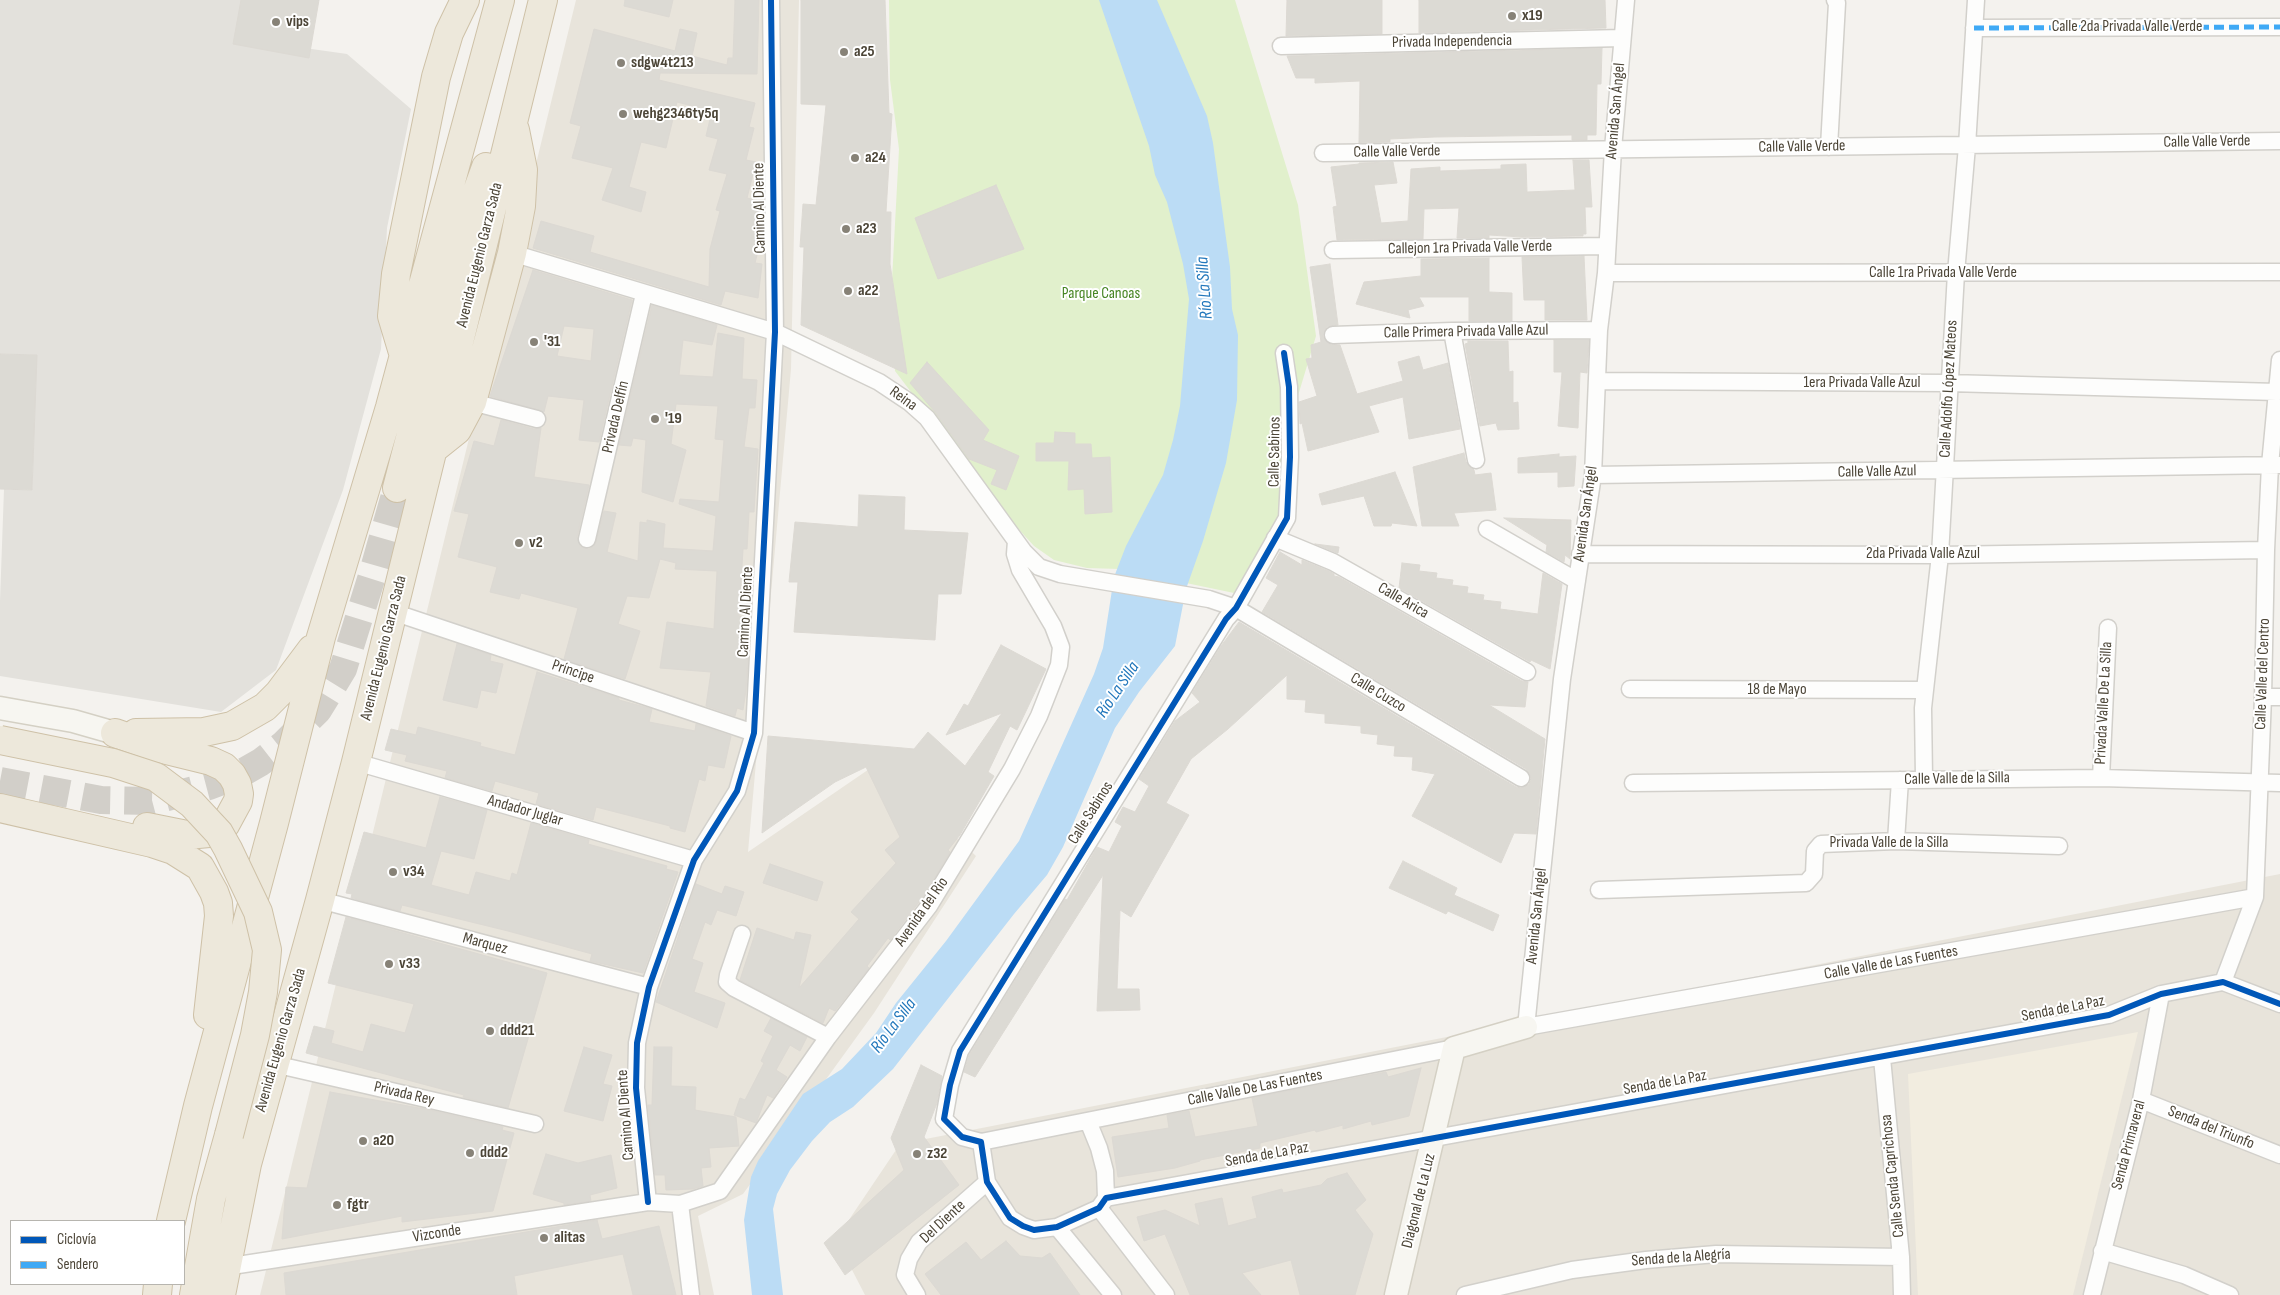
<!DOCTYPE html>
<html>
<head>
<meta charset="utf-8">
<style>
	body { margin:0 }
	#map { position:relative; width:2280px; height:1295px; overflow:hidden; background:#f4f2ee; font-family:"Sofia Sans Condensed",sans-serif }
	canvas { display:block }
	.legend { position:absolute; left:10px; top:1220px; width:175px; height:65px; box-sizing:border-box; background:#fff; border:1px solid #b7b5af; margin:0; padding:6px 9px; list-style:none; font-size:15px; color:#4c4537 }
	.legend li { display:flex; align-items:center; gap:10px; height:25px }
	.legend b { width:25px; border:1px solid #b7b5af }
</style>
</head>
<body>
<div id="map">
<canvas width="2280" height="1295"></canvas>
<ul class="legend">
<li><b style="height:6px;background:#0057b8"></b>Ciclovía</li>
<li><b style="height:6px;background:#3fa9f5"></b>Sendero</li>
</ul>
</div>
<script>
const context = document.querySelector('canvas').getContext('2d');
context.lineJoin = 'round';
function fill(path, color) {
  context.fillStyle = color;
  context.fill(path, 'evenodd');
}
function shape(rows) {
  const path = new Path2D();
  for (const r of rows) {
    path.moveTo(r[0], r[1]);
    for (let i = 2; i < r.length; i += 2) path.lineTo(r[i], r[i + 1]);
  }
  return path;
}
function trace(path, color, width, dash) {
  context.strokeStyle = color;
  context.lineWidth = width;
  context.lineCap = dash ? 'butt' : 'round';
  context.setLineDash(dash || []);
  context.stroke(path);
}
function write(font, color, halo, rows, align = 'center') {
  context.font = font + ' "Sofia Sans Condensed",sans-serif';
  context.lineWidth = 4;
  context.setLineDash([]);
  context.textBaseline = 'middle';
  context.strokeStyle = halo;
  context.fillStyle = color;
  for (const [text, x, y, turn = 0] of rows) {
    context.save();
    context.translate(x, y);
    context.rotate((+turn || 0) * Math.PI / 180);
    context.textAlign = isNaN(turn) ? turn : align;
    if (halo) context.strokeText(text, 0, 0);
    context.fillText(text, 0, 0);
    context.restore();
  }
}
fill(shape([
	[576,0,799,0,791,369,748,852,878,763,976,856,874,1013,743,1194,698,1216,714,1295,260,1295],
	[2280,874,2280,1295,865,1295,836,1239,900,1144]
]), '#e8e4db');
fill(shape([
	[2138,1032,2073,1295,1918,1295,1908,1074]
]), '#f2ede0');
fill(shape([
	[889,0,1235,0,1298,205,1316,336,1294,409,1278,519,1234,593,1119,569,1087,568,1054,560,1034,546,1002,511,895,371,892,280,899,149,890,80]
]), '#e1f0cc');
fill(shape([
	[0,0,244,0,241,39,347,54,411,109,387,228,381,349,343,490,276,670,221,712,0,676,0,601,4,489,32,490,36,355,0,354]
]), '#e3e1dc');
fill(shape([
	[1099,0,1157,0,1207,116,1213,143,1230,267,1232,309,1238,335,1237,400,1226,463,1203,541,1186,589,1175,646,1139,692,1115,728,1063,847,1047,875,1014,914,893,1069,853,1107,830,1122,812,1141,790,1170,777,1194,773,1209,783,1295,752,1295,744,1220,751,1177,758,1161,803,1094,842,1069,876,1033,896,1003,946,941,1019,841,1094,674,1103,648,1114,577,1126,546,1163,475,1173,440,1180,406,1189,299,1183,264,1167,202,1155,175,1149,146]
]), '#bbdcf5');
const building = shape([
	[241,0,319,0,309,58,233,44,241,0],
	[625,0,673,0,669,17,624,6,625,0],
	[735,0,759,0,757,74,660,73,659,80,755,103,749,127,754,128,746,160,756,162,747,198,763,202,759,221,762,222,757,242,760,243,755,263,762,264,758,298,725,291,721,305,533,248,541,221,594,236,590,252,709,287,710,249,720,211,716,210,727,174,709,170,718,139,706,136,712,111,677,102,666,148,641,142,629,187,646,192,641,212,602,200,613,168,572,158,581,126,570,123,594,29,675,51,680,29,697,33,692,56,727,65,728,58,733,58,735,0],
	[801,0,885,0,889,113,892,114,886,212,891,212,890,264,907,374,801,325,804,247,800,247,803,204,816,205,826,105,801,104,801,0],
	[1287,0,1382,0,1382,34,1286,36,1287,0],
	[1419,0,1605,0,1606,28,1419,33,1419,0],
	[1602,48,1601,84,1597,84,1596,135,1587,135,1587,140,1572,140,1572,135,1502,136,1435,137,1390,139,1390,142,1359,143,1360,81,1315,83,1315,78,1296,78,1287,56,1602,48],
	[1573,160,1589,160,1592,207,1585,207,1586,234,1583,234,1583,236,1522,237,1489,235,1489,238,1457,238,1459,208,1424,209,1423,239,1337,240,1333,207,1337,206,1331,167,1359,164,1359,163,1393,162,1397,183,1374,185,1381,223,1408,221,1411,169,1440,167,1440,171,1501,169,1501,165,1526,164,1527,192,1575,190,1573,160],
	[996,185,1024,249,938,279,915,218,996,185],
	[1584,256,1587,320,1545,320,1545,300,1524,300,1522,257,1584,256],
	[1489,258,1489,292,1512,293,1512,321,1469,321,1469,297,1419,297,1424,306,1408,310,1410,318,1356,304,1364,282,1421,276,1421,259,1489,258],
	[1330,264,1338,325,1327,327,1323,336,1329,344,1340,345,1357,394,1403,381,1398,362,1419,356,1423,370,1448,363,1460,429,1409,439,1403,397,1369,406,1379,432,1308,451,1302,423,1300,424,1299,402,1317,396,1306,359,1312,358,1311,345,1321,342,1310,267,1330,264],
	[533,270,632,300,599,442,579,440,584,400,548,396,544,412,490,396,533,270],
	[564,326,594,329,591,361,557,356,564,326],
	[652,305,717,325,712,345,683,340,679,375,713,377,718,333,744,338,742,379,757,380,755,408,749,408,744,447,758,449,754,512,749,512,747,549,743,549,739,616,743,617,741,643,749,644,746,690,743,710,737,708,735,716,706,706,711,672,660,668,667,622,714,629,717,571,675,569,676,563,660,559,649,598,627,596,618,624,640,631,625,679,564,659,578,608,521,593,519,599,490,592,497,567,458,557,469,514,454,511,474,441,494,446,501,420,534,429,541,428,534,477,589,485,577,537,581,547,589,549,595,545,604,511,616,513,607,552,638,561,640,522,647,523,647,520,665,524,663,548,713,551,716,516,679,504,680,499,719,502,724,440,715,439,718,406,676,404,671,444,686,450,673,502,642,492,646,440,633,438,631,446,619,445,652,305],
	[1554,340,1589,340,1587,373,1580,372,1578,428,1558,426,1562,372,1554,372,1554,340],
	[1468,341,1508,341,1509,372,1513,371,1513,403,1518,402,1519,429,1498,430,1496,423,1480,426,1465,344,1468,343,1468,341],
	[0,354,37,355,32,490,0,489,0,354],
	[927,362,989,430,983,440,1019,456,1006,490,991,484,997,470,969,459,935,412,910,383,927,362],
	[1055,432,1075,433,1075,444,1091,444,1092,458,1110,457,1112,512,1085,514,1084,489,1068,490,1069,461,1036,461,1036,443,1054,443,1055,432],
	[1464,453,1466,462,1474,470,1475,475,1491,473,1496,510,1454,513,1459,526,1422,526,1413,467,1464,453],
	[1559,454,1559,457,1576,456,1574,486,1558,487,1558,472,1518,473,1518,458,1559,454],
	[1395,472,1417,526,1392,523,1391,526,1374,526,1364,496,1322,505,1319,494,1395,472],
	[859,495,905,497,904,530,968,533,961,594,938,594,935,640,794,632,798,582,789,582,795,522,858,527,859,495],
	[1504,518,1571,520,1570,559,1565,555,1564,562,1546,552,1547,545,1504,518],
	[1315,544,1339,547,1338,553,1337,553,1315,544],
	[1280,552,1302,565,1302,560,1329,571,1334,574,1334,576,1339,577,1522,681,1528,682,1525,707,1489,705,1545,739,1536,834,1514,833,1501,863,1412,816,1435,774,1412,770,1413,757,1394,756,1395,746,1377,744,1378,735,1361,733,1361,726,1325,723,1325,714,1305,712,1306,700,1287,699,1287,675,1228,729,1191,759,1166,803,1189,815,1131,917,1120,910,1117,989,1139,989,1140,1010,1097,1011,1103,875,975,1077,964,1072,969,1055,1065,899,1067,900,1097,847,1109,852,1122,826,1115,822,1123,807,1135,812,1149,786,1139,779,1175,721,1200,702,1192,693,1221,646,1239,622,1516,787,1521,788,1529,784,1531,778,1526,769,1262,612,1278,585,1266,578,1280,552],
	[1402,563,1420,565,1419,571,1437,573,1436,578,1453,580,1452,585,1468,587,1467,593,1484,595,1483,600,1501,602,1500,609,1538,614,1543,573,1562,584,1550,669,1531,660,1530,662,1399,588,1402,563],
	[457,644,491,655,490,661,503,664,496,693,481,690,477,708,443,700,457,644],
	[1001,645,1046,669,1017,730,1010,726,988,772,994,776,960,835,948,850,950,852,925,894,890,940,888,938,867,966,869,968,835,1011,829,1008,823,1023,740,980,757,928,794,940,796,932,811,935,799,988,859,919,851,912,896,863,885,850,900,837,866,767,835,782,762,833,768,736,914,749,928,732,965,766,1002,713,946,735,964,704,968,706,1001,645],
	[537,672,619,698,619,700,652,709,649,722,695,731,696,724,731,736,724,768,708,765,705,781,699,779,685,832,670,828,670,826,596,807,593,820,536,804,539,793,495,781,492,791,445,778,447,771,405,761,407,755,385,750,391,729,416,735,418,727,481,743,480,746,515,755,537,672],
	[440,797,487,810,474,859,441,851,431,885,469,895,476,872,510,881,512,873,517,875,531,823,589,840,588,844,667,866,666,869,678,872,643,973,590,961,592,954,508,931,402,905,400,911,351,898,352,894,346,893,364,832,426,848,440,797],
	[1403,861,1457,888,1454,895,1499,915,1493,931,1448,911,1446,914,1389,888,1403,861],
	[770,864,823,882,817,901,763,883,770,864],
	[696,884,722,894,725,886,744,892,736,916,717,910,711,925,705,922,692,959,703,963,694,992,725,1003,717,1028,656,1002,696,884],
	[346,917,547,973,508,1108,463,1097,464,1095,306,1053,314,1026,334,1031,331,1043,363,1052,371,1024,405,1033,414,1004,328,983,346,917],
	[771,1018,807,1037,800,1051,790,1045,776,1070,787,1077,773,1098,767,1095,756,1123,734,1115,740,1098,745,1100,764,1063,761,1061,773,1036,764,1031,771,1018],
	[584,1047,612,1055,603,1084,612,1086,603,1121,564,1111,584,1047],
	[654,1047,672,1047,671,1086,696,1087,695,1110,736,1117,739,1146,709,1148,711,1167,701,1168,703,1186,693,1189,666,1190,665,1175,655,1175,648,1105,652,1105,654,1047],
	[921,1065,942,1076,937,1103,924,1137,959,1185,845,1275,824,1243,904,1170,891,1138,921,1065],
	[1421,1068,1409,1116,1372,1125,1371,1121,1343,1129,1343,1125,1316,1132,1315,1130,1260,1143,1260,1148,1200,1160,1200,1161,1175,1168,1118,1177,1112,1137,1169,1128,1167,1115,1189,1111,1195,1137,1258,1126,1252,1098,1386,1072,1388,1077,1421,1068],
	[330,1092,425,1109,503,1127,502,1130,514,1133,493,1211,402,1222,402,1216,282,1239,286,1187,307,1188,330,1092],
	[546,1154,578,1163,611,1155,617,1188,590,1195,591,1201,564,1205,564,1203,533,1194,546,1154],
	[1347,1173,1366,1200,1355,1210,1373,1234,1355,1295,1300,1295,1291,1260,1242,1273,1261,1295,1190,1295,1165,1234,1144,1241,1137,1217,1165,1210,1200,1226,1195,1204,1222,1198,1228,1226,1257,1218,1252,1197,1282,1189,1283,1193,1321,1185,1327,1179,1347,1173],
	[597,1220,602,1239,659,1226,676,1295,633,1295,623,1254,514,1276,517,1295,286,1295,284,1273,597,1220],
	[1006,1241,1020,1256,1042,1258,1050,1253,1080,1295,941,1295,925,1274,966,1242,981,1260,1006,1241]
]);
fill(building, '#dcdad4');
trace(building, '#dcd9d3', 1);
trace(shape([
	[0,781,101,800,152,801,209,786,240,774,261,762,284,744,318,710,343,669,372,576,397,488]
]), '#d2cfc9', 28, [28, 14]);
const street = shape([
	[1626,0,1613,149,1606,273,1599,330,1593,475,1562,679,1526,1027,2255,897],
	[1974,28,2280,27],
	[1281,46,1622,38],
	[1829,147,1837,3,1835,0],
	[1323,153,2280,141],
	[1333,250,1606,246],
	[512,253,775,332,879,382,909,402,927,418,1024,552,1039,567,1060,574,1209,599,1236,608,1521,778],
	[1606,273,2280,272],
	[1452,331,1476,460],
	[1333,335,1452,331,1599,330],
	[1284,353,1289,387,1290,457,1287,518,1236,608,1226,619,960,1051,950,1085,944,1119,962,1137,981,1142,987,1182,1010,1218,1023,1226,1034,1230,1057,1227,1099,1208,1106,1198,2109,1015,2161,994,2223,982,2280,1004],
	[1597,381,1949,383,2277,392],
	[472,402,537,419],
	[1593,475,2280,465],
	[1487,529,1577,581],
	[1275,538,1333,562,1527,672],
	[587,539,644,294],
	[1580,554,1940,555,2266,550],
	[393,612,754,733],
	[1630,689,1925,690],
	[2263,697,2280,697],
	[356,762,694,860],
	[1924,778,1923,708,1940,555,1956,273,1967,146,1976,0],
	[2101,778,2108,628],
	[1633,783,2101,778,2280,783],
	[1896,841,1900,780],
	[1599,890,1806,883,1814,874,1815,851,1821,844,1896,841,2059,846],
	[320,900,649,987],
	[742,934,728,975,727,982,734,988,828,1037],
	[2223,982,2255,897,2263,697,2266,550,2270,465,2280,360],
	[1882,1058,1901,1257,1902,1295],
	[274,1064,535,1124],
	[2141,1100,2280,1155],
	[1088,1121,1099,1148,1105,1171,1106,1198],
	[981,1142,1454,1048],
	[648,1202,636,1088,637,1043,649,987,694,860,737,791,754,733,775,332,771,0],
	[680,1204,691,1295],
	[1099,1208,1166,1295],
	[1057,1227,1113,1295],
	[2102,1251,2184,1275,2230,1295],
	[225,1267,648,1202,680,1204,720,1191,828,1037,929,906,1012,769,1039,716,1059,665,1061,647,1053,626,1020,570,1015,554,1016,541],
	[917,1295,905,1275,909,1259,919,1242,987,1182],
	[1465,1295,1572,1270,1646,1260,1716,1254,1901,1257],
	[2092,1295,2141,1100,2161,994]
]);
const secondary = shape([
	[0,708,73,721,115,733],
	[1396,1295,1454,1048,1526,1027]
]);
const highway = shape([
	[404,356,392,316,396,274,436,77,449,33,465,0],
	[432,450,457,430,472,402,512,253,521,206,523,170,515,130],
	[397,488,467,219,486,167],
	[115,733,158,748,211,761,224,767,232,775,237,784,239,794,238,801,225,825,209,833,187,835,147,827],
	[136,733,204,732,232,726,265,707,279,693,312,649],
	[0,808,152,843,173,850,200,867,214,892,218,903,219,916,208,1015],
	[171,1221,198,1106,274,823,321,637,390,407,500,0],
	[157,1295,158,1284],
	[194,1295,211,1199,229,1135],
	[221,1295,247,1164,320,900,356,762,543,0]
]);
trace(street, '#d2d0cb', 19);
trace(secondary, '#d4d0c4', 25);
trace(highway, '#cec1a7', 30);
trace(street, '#fdfdfc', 16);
trace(secondary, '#f7f6f1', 22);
trace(highway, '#ede8db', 28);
const highwayBridge = shape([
	[0,740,113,763,156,777,192,804,219,833,228,849,258,912,267,950,263,992,255,1035,229,1135]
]);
trace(highwayBridge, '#cec1a7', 30, []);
trace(highwayBridge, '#ede8db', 28);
trace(shape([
	[1974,28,2280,27]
]), '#3fa9f5', 5, [10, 5]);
trace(shape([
	[1284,353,1289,387,1290,457,1287,518,1236,608,1226,619,960,1051,950,1085,944,1119,962,1137,981,1142,987,1182,1010,1218,1023,1226,1034,1230,1057,1227,1099,1208,1106,1198,2109,1015,2161,994,2223,982,2280,1004],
	[648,1202,636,1088,637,1043,649,987,694,860,737,791,754,733,775,332,771,0]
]), '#0057b8', 6);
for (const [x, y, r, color] of [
	[1512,16,5,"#878277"],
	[276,22,5,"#878277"],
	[844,52,5,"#878277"],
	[621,63,5,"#878277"],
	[623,114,5,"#878277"],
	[855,158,5,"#878277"],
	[846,229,5,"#878277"],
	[848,291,5,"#878277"],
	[534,342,5,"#878277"],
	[655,419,5,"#878277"],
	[519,543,5,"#878277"],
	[393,872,5,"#878277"],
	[389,964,5,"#878277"],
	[490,1031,5,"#878277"],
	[363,1141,5,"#878277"],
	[470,1153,5,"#878277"],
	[917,1154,5,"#878277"],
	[337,1205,5,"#878277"],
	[544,1238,5,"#878277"]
]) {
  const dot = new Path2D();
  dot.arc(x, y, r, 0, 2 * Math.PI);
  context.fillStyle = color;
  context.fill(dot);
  trace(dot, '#fff', 2);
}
write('bold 16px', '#4c4537', '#fff', [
	["x19",1522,16],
	["vips",286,22],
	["a25",854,52],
	["sdgw4t213",631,63],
	["wehg2346ty5q",633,114],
	["a24",865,158],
	["a23",856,229],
	["a22",858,291],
	["'31",544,342],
	["'19",665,419],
	["v2",529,543],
	["v34",403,872],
	["v33",399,964],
	["ddd21",500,1031],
	["a20",373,1141],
	["ddd2",480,1153],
	["z32",927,1154],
	["fgtr",347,1205],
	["alitas",554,1238]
], 'left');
write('16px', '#4c4537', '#fff', [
	["Calle 2da Privada Valle Verde",2127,27],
	["Privada Independencia",1452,42,-1],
	["Avenida San Ángel",1616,111,-85],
	["Calle Valle Verde",2207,142,-1],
	["Calle Valle Verde",1802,147,-1],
	["Calle Valle Verde",1397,152,-1],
	["Camino Al Diente",760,208,-91],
	["Callejon 1ra Privada Valle Verde",1470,248,-1],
	["Avenida Eugenio Garza Sada",480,255,-76],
	["Calle 1ra Privada Valle Verde",1943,273],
	["Calle Primera Privada Valle Azul",1466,332,-1],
	["1era Privada Valle Azul",1862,383],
	["Calle Adolfo López Mateos",1949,389,-87],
	["Reina",903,399,36],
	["Privada Delfín",616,417,-77],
	["Calle Sabinos",1275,452,-89],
	["Calle Valle Azul",1877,472,-1],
	["Avenida San Ángel",1586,514,-82],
	["2da Privada Valle Azul",1923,554],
	["Calle Arica",1403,601,30],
	["Camino Al Diente",746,612,-87],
	["Avenida Eugenio Garza Sada",384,648,-76],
	["Príncipe",573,672,19],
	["Calle Valle del Centro",2263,674,-88],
	["18 de Mayo",1777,690],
	["Calle Cuzco",1378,693,31],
	["Privada Valle De La Silla",2104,703,-87],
	["Calle Valle de la Silla",1957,779,-1],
	["Andador Juglar",525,811,16],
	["Calle Sabinos",1091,813,-58],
	["Privada Valle de la Silla",1889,843],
	["Avenida del Rio",922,912,-55],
	["Avenida San Ángel",1537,916,-84],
	["Marquez",485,944,15],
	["Calle Valle de Las Fuentes",1891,963,-10],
	["Senda de La Paz",2063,1009,-11],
	["Avenida Eugenio Garza Sada",281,1040,-74],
	["Senda de La Paz",1665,1083,-10],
	["Calle Valle De Las Fuentes",1255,1088,-11],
	["Privada Rey",404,1094,13],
	["Camino Al Diente",626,1115,-94],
	["Senda del Triunfo",2211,1128,22],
	["Senda Primaveral",2129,1145,-75],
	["Senda de La Paz",1267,1155,-10],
	["Calle Senda Caprichosa",1893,1176,-96],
	["Diagonal de La Luz",1419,1201,-76],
	["Del Diente",943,1222,-43],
	["Vizconde",437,1234,-9],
	["Senda de la Alegría",1681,1258,-4]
]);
write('16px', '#468523', '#fff', [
	["Parque Canoas",1101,294]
]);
write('italic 18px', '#2378bc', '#fff', [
	["Río La Silla",1205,288,-94],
	["Río La Silla",1118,690,-56],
	["Río La Silla",894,1026,-53]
]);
</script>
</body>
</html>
